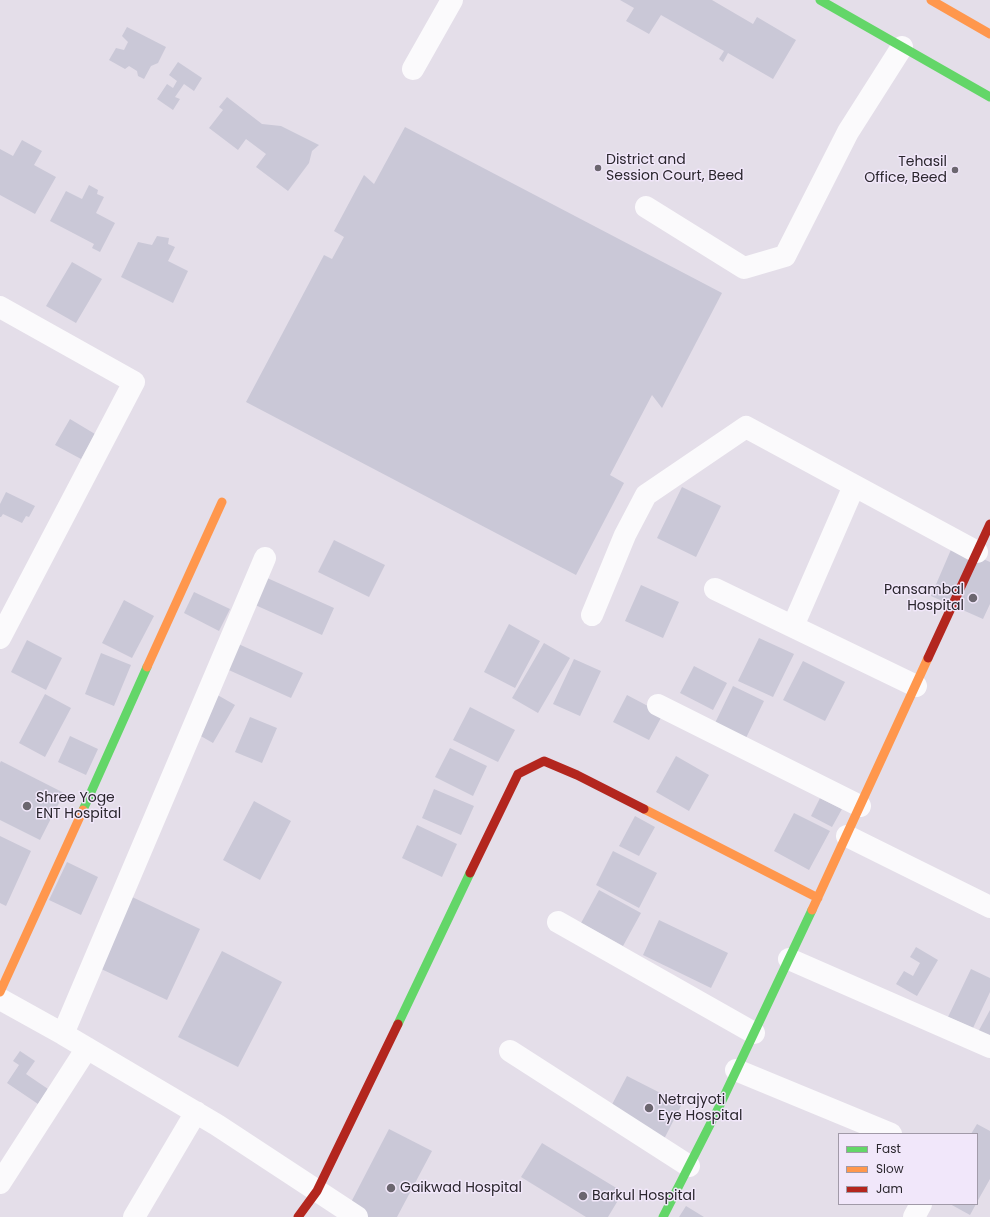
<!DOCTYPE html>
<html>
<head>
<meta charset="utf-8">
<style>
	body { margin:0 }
	#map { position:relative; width:990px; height:1217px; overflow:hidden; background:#e4dee9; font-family:Poppins,sans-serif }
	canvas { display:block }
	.legend { position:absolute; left:838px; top:1133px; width:140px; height:72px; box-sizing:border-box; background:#f1e7fa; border:1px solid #a19aa8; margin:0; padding:5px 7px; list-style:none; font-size:12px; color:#2a262d }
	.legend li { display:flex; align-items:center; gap:8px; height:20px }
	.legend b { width:20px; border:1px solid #a19aa8 }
</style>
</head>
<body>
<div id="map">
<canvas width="990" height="1217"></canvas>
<ul class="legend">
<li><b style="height:5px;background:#63d668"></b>Fast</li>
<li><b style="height:5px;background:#ff974d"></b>Slow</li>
<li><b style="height:5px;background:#b3261e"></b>Jam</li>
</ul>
</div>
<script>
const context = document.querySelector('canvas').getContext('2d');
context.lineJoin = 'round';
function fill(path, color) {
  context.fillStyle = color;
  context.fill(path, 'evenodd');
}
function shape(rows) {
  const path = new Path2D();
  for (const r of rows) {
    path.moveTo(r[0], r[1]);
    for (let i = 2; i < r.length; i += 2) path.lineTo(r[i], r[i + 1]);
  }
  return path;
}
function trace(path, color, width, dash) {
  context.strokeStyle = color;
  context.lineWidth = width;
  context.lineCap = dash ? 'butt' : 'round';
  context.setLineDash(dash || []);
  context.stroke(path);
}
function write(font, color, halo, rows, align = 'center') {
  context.font = font + ' Poppins,sans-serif';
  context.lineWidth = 3;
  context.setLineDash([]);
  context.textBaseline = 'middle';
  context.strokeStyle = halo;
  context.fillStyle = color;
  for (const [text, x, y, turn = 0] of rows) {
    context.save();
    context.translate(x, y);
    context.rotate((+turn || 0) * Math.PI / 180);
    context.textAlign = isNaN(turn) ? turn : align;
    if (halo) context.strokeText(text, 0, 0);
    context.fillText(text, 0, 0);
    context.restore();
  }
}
fill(shape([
	[620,0,712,0,753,24,757,17,796,40,773,79,728,53,723,62,719,59,724,51,661,15,649,34,626,21,634,8],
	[127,27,166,47,158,63,151,66,144,79,138,76,137,71,129,66,125,69,109,60,116,48,124,50,128,42,122,36],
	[178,62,202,78,194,91,184,84,175,97,180,99,173,110,157,99,167,84,173,88,177,81,169,75],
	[227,97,262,124,281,126,319,145,312,151,309,163,288,191,256,167,266,154,246,139,238,150,209,128,223,110,219,107],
	[405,127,722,293,662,408,652,395,610,475,624,483,576,575,246,402,324,255,332,259,344,237,334,231,364,175,374,184],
	[22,140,42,151,34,165,56,177,35,214,0,195,0,149,13,156],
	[89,185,98,190,97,194,104,197,96,213,115,223,100,252,92,248,94,244,50,221,66,191,82,199],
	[157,236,169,238,168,244,175,247,168,261,188,271,173,303,121,277,138,242,152,245],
	[72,262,102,279,76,323,46,306],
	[70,419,95,434,81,459,55,445],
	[682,487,721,506,696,557,657,538],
	[6,492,35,506,29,517,26,516,22,523,3,514,1,517,0,517,0,504],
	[334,540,385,565,369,597,318,572],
	[953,545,990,562,990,604,983,619,931,596],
	[265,577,334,608,322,635,253,604],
	[641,585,679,602,663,638,625,621],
	[194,592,230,609,219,631,184,613],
	[124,600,154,616,132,658,102,643],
	[509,624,540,641,515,688,484,672],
	[759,638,794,654,773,697,738,681],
	[27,640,62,658,46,690,11,672],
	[234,642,303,673,291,698,222,667],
	[544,643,570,658,538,713,512,698],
	[101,653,131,665,114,706,85,694],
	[574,659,601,671,580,716,553,704],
	[803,661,845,682,825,721,783,700],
	[694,666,727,683,713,710,680,693],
	[733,686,764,701,746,738,715,723],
	[214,693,235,705,213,743,192,731],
	[45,694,71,708,45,757,19,743],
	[627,695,663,714,649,740,613,722],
	[470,707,515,730,498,762,453,740],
	[250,717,277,728,262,763,235,752],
	[70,736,98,749,86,775,58,762],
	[450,748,487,766,473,796,435,777],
	[676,756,709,775,689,811,656,792],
	[1,761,64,793,40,840,0,820,0,763],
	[434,789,474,806,461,835,422,818],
	[820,798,842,809,832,827,811,816],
	[254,801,291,821,260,880,223,860],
	[794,813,830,831,809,870,774,851],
	[635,816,655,827,639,856,619,846],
	[417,825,457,844,442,877,402,858],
	[0,836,31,851,6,906,0,903],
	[613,851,657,873,639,908,596,885],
	[67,862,98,877,81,915,49,900],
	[599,890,641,913,623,946,581,923],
	[130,896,200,929,167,1000,97,967],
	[659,920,728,953,711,988,643,955],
	[916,947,938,960,917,996,896,984,904,971,913,976,920,963,910,957],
	[222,951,282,982,238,1067,178,1037],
	[971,969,990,978,990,992,973,1028,948,1017],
	[990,1010,990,1038,978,1032],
	[20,1051,35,1061,26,1074,48,1089,38,1104,7,1083,19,1065,13,1061],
	[627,1076,682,1104,663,1141,608,1112],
	[977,1124,990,1131,990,1179,977,1202,977,1134,971,1134],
	[389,1129,432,1151,397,1217,361,1217,347,1210],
	[542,1143,623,1192,608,1217,586,1217,521,1177],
	[950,1204,976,1204,970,1215],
	[686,1206,704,1217,679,1217]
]), '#cac8d7');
trace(shape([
	[413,69,452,0],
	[646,207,744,268,785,256,848,132,902,47],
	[0,307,134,382,0,638],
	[715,589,916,686],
	[592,615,625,535,646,495,746,427,977,552],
	[793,626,854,486],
	[658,705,860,806],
	[847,836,990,907],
	[558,922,754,1033],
	[789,959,990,1047],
	[0,999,63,1034,217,1125,357,1217],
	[63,1034,265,558],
	[510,1051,689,1166],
	[736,1070,891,1134],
	[0,1183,87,1048],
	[134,1217,196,1112],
	[914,1217,921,1204]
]), '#fbfafc', 22);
trace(shape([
	[820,0,990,97],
	[83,810,147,667],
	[398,1024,470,873],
	[663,1217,719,1107,812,910]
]), '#63d668', 9);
trace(shape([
	[931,0,990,34],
	[147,667,222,502],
	[644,809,818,898],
	[812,910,928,658],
	[0,992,83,810]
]), '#ff974d', 9);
trace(shape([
	[928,658,990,524],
	[470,873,518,774,544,761,577,775,644,809],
	[298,1217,317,1191,398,1024]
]), '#b3261e', 9);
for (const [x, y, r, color] of [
	[598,168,4,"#6b666f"],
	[955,170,4,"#6b666f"],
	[973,598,5,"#6b666f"],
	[27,806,5,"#6b666f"],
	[649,1108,5,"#6b666f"],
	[391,1188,5,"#6b666f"],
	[583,1196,5,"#6b666f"]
]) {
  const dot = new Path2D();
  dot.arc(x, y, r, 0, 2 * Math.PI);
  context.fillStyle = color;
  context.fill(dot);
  trace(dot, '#f1e7fa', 1.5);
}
write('14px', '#2a262d', '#f1e7fa', [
	["District and",606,160],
	["Session Court, Beed",606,176],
	["Tehasil",947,162,"right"],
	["Office, Beed",947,178,"right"],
	["Pansambal",964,590,"right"],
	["Hospital",964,606,"right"],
	["Shree Yoge",36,798],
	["ENT Hospital",36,814],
	["Netrajyoti",658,1100],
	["Eye Hospital",658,1116],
	["Gaikwad Hospital",400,1188],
	["Barkul Hospital",592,1196]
], 'left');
</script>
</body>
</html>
